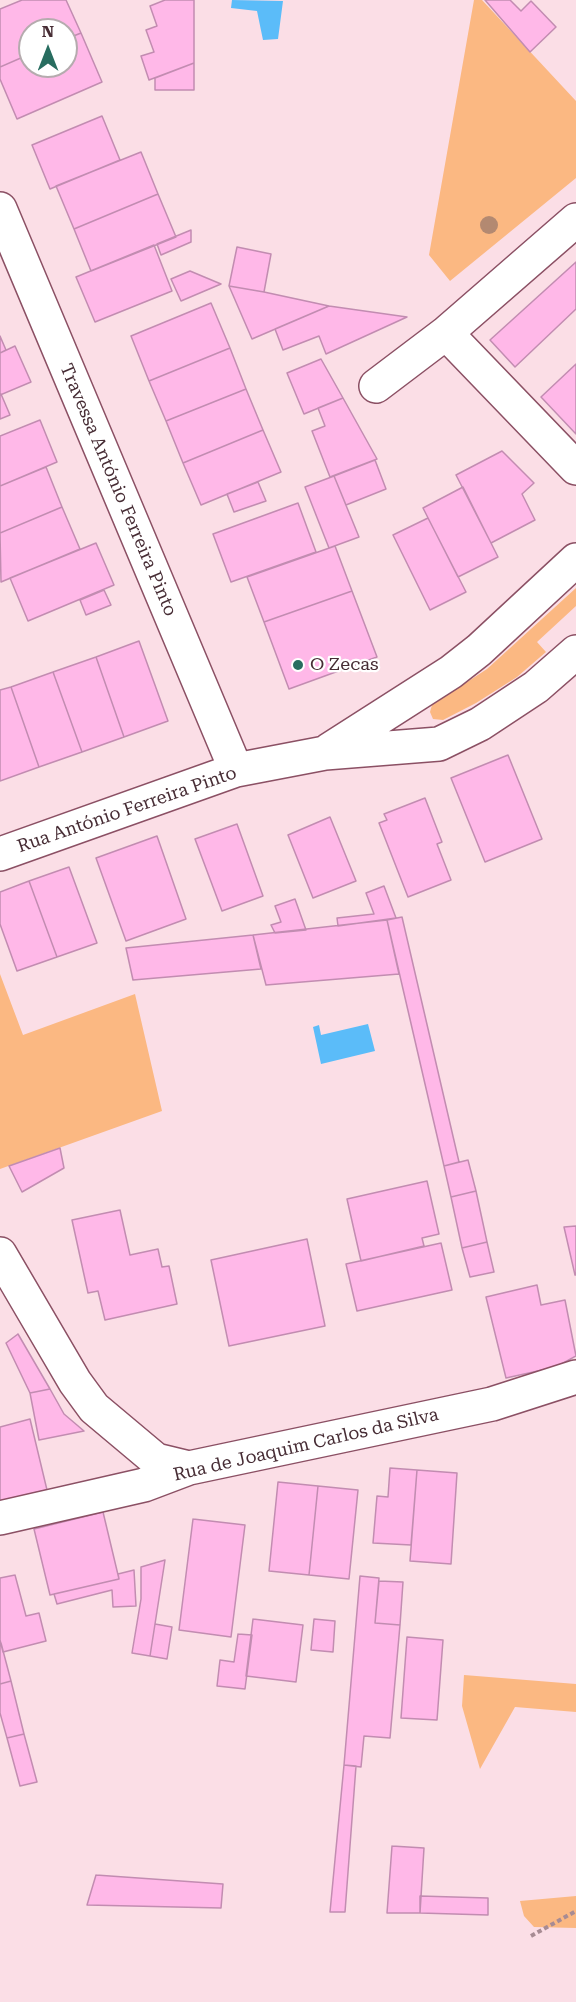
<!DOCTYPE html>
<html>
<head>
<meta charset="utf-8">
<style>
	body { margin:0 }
	#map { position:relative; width:576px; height:2002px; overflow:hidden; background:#fbdee6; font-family:"Roboto Serif",serif }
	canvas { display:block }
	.north { position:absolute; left:18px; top:18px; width:60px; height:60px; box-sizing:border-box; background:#fff; border:2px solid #b5abae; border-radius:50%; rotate:0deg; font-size:16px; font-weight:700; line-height:24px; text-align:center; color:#472d35 }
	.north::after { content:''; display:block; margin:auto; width:21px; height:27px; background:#286d60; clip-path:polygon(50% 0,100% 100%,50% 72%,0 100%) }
</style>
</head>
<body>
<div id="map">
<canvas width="576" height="2002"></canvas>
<div class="north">N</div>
</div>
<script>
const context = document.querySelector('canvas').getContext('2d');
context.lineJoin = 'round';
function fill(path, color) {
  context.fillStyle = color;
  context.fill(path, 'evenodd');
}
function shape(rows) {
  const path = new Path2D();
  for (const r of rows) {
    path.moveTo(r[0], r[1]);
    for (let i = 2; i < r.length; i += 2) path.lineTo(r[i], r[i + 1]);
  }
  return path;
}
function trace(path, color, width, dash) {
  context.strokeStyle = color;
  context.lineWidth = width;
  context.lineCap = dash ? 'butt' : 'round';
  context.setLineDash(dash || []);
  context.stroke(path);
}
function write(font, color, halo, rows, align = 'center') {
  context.font = font + ' "Roboto Serif",serif';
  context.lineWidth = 4.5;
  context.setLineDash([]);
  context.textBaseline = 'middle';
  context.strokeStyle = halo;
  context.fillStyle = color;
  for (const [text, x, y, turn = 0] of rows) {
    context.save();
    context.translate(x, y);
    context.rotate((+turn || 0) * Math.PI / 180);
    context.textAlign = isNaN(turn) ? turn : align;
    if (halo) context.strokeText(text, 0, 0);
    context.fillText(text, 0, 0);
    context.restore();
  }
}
fill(shape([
	[474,0,482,0,576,101,576,178,450,281,429,255],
	[576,588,576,606,537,642,546,652,517,677,476,703,443,720,433,719,430,712,432,705,487,669],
	[0,974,23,1035,135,994,162,1111,0,1169],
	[464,1675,576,1684,576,1712,515,1707,480,1769,462,1706],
	[576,1896,576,1928,534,1927,524,1916,520,1901]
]), '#fbb882');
fill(shape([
	[232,0,283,1,278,39,263,40,257,11,231,8],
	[368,1024,375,1051,321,1064,313,1027,319,1025,321,1035]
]), '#5bbcf9');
const building = shape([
	[22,0,66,0,81,33,66,39,66,30,30,30,30,54,0,67,0,9,22,0],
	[165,0,194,0,194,63,149,80,141,56,154,52,146,30,157,26,150,6,165,0],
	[485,0,510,0,521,11,531,1,556,27,530,52,485,0],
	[81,33,102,82,17,119,0,79,0,67,30,54,30,66,66,66,66,39,81,33],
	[194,63,194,90,155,90,155,78,194,63],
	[102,116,120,160,50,189,32,145,102,116],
	[141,152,158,194,74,229,56,186,141,152],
	[158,194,176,237,91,271,74,229,158,194],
	[191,230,191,242,161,255,157,244,191,230],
	[154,245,172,291,95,322,76,277,154,245],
	[237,247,271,254,264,292,229,286,237,247],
	[576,262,576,309,515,367,490,340,576,262],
	[190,271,221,284,181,301,171,279,190,271],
	[229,286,264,292,329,306,252,339,229,286],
	[211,303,230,348,149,381,131,336,211,303],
	[329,306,407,317,326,354,319,336,283,350,275,329,329,306],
	[0,336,6,350,0,353,0,336],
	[15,346,31,382,0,395,0,353,15,346],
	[230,348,246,389,166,421,149,381,230,348],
	[321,359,343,398,304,414,287,373,321,359],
	[576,364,576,434,541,397,576,364],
	[246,389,263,430,183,463,166,421,246,389],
	[1,394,10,415,0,419,0,395,1,394],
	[343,398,377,459,330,477,312,431,325,426,318,408,343,398],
	[40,420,57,462,0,486,0,436,40,420],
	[263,430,281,472,201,505,183,463,263,430],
	[502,451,534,483,522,494,535,520,491,543,456,475,502,451],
	[375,460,386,489,346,505,334,476,375,460],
	[46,467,62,507,0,533,0,486,46,467],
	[334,476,359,537,329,548,305,487,334,476],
	[258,482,266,501,234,512,227,494,258,482],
	[463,487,498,557,458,577,423,508,463,487],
	[298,503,316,552,231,582,213,534,298,503],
	[62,507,80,549,1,582,0,533,62,507],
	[428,518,466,592,430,610,393,535,428,518],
	[96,543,114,585,28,621,10,578,96,543],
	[335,546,352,591,264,622,247,577,335,546],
	[104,590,111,605,86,615,80,600,104,590],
	[352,591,377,657,289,689,264,622,352,591],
	[139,641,168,721,124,737,96,657,139,641],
	[96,657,124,737,82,752,53,672,96,657],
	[53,672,82,752,39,767,11,687,53,672],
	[11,687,39,767,0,781,0,690,11,687],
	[508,755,542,839,485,862,451,778,508,755],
	[425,798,442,842,437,844,451,880,408,897,379,823,387,820,384,814,425,798],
	[330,817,356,881,313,898,288,835,330,817],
	[237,824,263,896,222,911,195,839,237,824],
	[157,836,186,919,126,941,96,858,157,836],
	[69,867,97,943,57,957,29,881,69,867],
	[29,881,57,957,17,971,0,924,0,892,29,881],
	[384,886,396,918,338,926,337,918,374,914,366,893,384,886],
	[295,899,306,930,275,933,271,925,281,922,275,906,295,899],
	[402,917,459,1162,444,1166,387,920,402,917],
	[387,920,399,974,266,985,253,935,387,920],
	[253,935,261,969,133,980,126,948,253,935],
	[60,1148,64,1168,22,1192,9,1166,60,1148],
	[468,1160,476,1191,451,1197,444,1166,468,1160],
	[427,1181,439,1234,422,1238,424,1246,361,1261,347,1199,427,1181],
	[476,1191,487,1242,462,1248,451,1197,476,1191],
	[120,1210,130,1255,158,1249,162,1267,169,1266,177,1304,105,1320,98,1291,88,1293,72,1220,120,1210],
	[576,1226,576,1275,575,1275,564,1227,576,1226],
	[307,1239,325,1326,229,1346,211,1260,307,1239],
	[487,1242,494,1272,470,1277,462,1248,487,1242],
	[441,1243,452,1290,357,1311,346,1264,441,1243],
	[537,1285,541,1305,565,1300,576,1356,556,1367,506,1378,486,1297,537,1285],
	[18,1334,50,1389,30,1393,6,1343,18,1334],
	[50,1389,64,1414,84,1431,39,1440,30,1393,50,1389],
	[30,1419,47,1490,0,1501,0,1427,30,1419],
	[390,1468,417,1470,411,1545,373,1543,377,1496,388,1497,390,1468],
	[417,1470,457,1473,451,1564,410,1561,417,1470],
	[278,1482,318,1486,309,1575,269,1571,278,1482],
	[318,1486,358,1490,349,1579,309,1575,318,1486],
	[103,1512,119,1579,50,1595,34,1529,103,1512],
	[193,1519,245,1525,231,1637,179,1630,193,1519],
	[165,1560,150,1656,132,1653,141,1599,141,1567,165,1560],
	[134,1570,136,1606,113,1607,112,1590,57,1604,54,1594,119,1579,118,1574,134,1570],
	[15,1575,26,1616,39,1613,46,1641,3,1652,0,1640,0,1578,15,1575],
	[360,1576,379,1578,375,1623,400,1625,390,1738,364,1736,361,1767,344,1765,360,1576],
	[379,1581,403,1582,400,1625,375,1623,379,1581],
	[253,1619,303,1625,296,1682,246,1676,253,1619],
	[314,1619,335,1621,333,1652,311,1650,314,1619],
	[155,1624,172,1627,167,1659,150,1656,155,1624],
	[238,1634,252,1635,245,1689,217,1686,220,1660,234,1662,238,1634],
	[407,1637,443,1640,437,1720,401,1718,407,1637],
	[1,1643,11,1681,0,1684,0,1644,1,1643],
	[11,1681,24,1734,7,1738,0,1713,0,1684,11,1681],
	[24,1734,37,1782,20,1786,7,1738,24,1734],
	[344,1765,356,1766,345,1912,330,1912,344,1765],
	[392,1846,424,1848,420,1913,387,1913,392,1846],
	[96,1875,223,1884,221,1908,87,1905,96,1875],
	[420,1896,488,1898,488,1915,420,1913,420,1896]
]);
fill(building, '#ffb8e8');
trace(building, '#c28cb1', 1.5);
const street = shape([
	[0,209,236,770],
	[446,333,576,468],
	[376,386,446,333,576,220],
	[329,750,451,672,479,650,576,560],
	[0,854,236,770,325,753,439,744,480,724,536,687,576,652],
	[0,1254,75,1382,94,1408,156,1460,189,1468],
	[0,1518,144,1485,189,1468,492,1404,576,1377]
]);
trace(street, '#8b5064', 36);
trace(shape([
	[531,1936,576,1911]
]), '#a78b93', 4, [4.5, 3]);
trace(street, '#fff', 33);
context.fillStyle = '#b38971';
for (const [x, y] of [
	[489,225]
]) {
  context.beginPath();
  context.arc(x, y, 9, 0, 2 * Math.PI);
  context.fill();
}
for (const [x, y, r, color] of [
	[298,665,6,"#286d60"]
]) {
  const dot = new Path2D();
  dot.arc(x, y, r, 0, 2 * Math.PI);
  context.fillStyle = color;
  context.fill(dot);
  trace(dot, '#fff', 2);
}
write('18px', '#472d35', '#fff', [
	["Travessa António Ferreira Pinto",118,490,67],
	["Rua António Ferreira Pinto",127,810,-19],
	["Rua de Joaquim Carlos da Silva",306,1445,-13]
]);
write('18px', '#472d35', '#fff', [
	["O Zecas",310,665]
], 'left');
</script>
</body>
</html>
